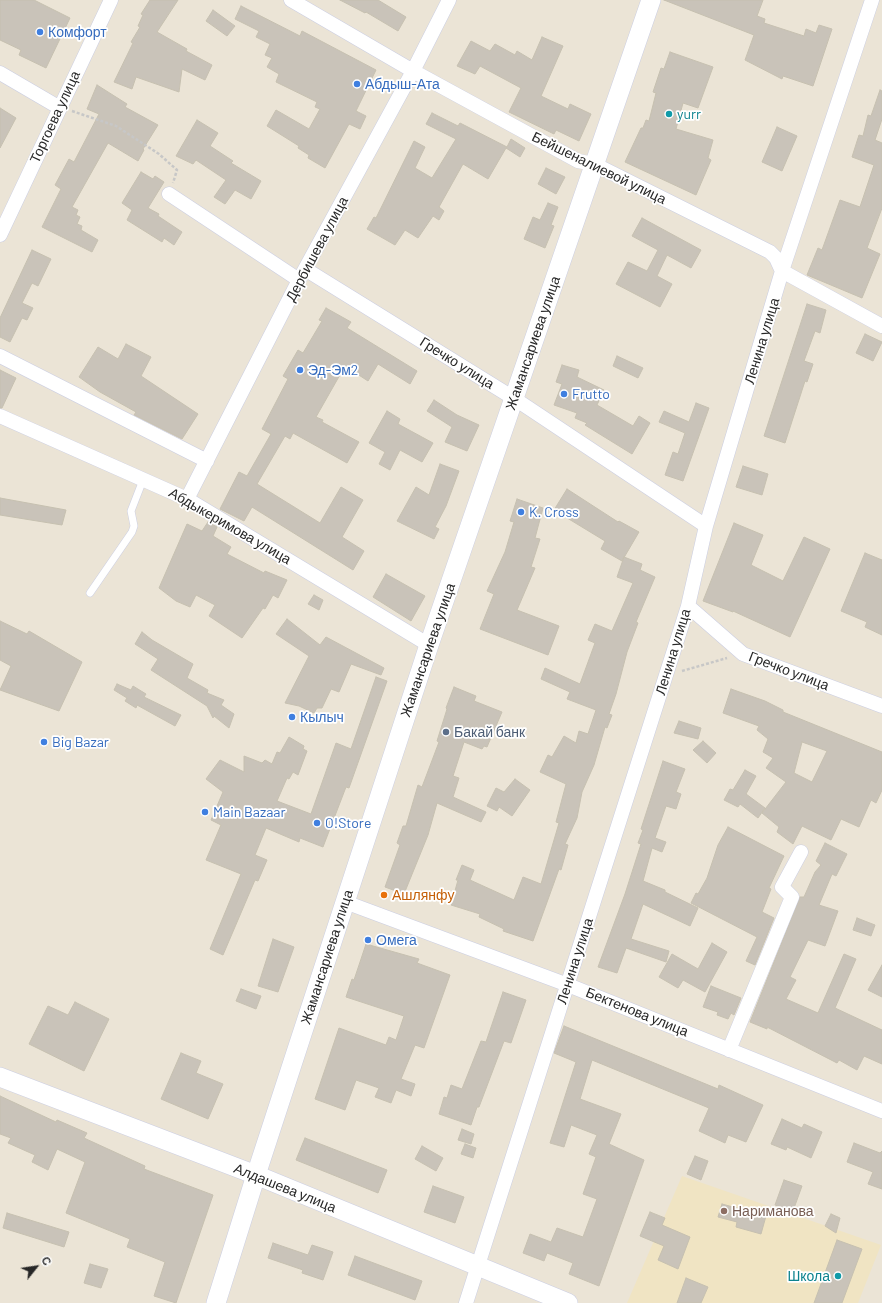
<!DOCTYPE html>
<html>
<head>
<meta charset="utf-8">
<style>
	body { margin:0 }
	#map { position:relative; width:882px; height:1303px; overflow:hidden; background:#ebe4d6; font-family:Barlow,sans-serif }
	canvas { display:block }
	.north { position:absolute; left:16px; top:1247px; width:40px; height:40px; -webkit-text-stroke:3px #fff; paint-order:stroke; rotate:60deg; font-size:11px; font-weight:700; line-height:16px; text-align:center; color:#272727 }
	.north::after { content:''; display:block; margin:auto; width:14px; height:18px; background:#272727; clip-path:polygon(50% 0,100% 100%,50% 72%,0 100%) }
</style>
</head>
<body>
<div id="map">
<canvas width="882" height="1303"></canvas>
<div class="north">С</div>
</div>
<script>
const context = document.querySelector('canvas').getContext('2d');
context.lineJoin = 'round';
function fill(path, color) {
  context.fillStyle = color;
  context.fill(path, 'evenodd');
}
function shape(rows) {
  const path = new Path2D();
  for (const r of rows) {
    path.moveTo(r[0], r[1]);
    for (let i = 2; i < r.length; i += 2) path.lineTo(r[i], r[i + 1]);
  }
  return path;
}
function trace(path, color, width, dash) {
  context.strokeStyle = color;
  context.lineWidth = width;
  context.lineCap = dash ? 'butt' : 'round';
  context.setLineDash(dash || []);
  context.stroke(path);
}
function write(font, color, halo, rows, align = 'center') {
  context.font = font + ' Barlow,sans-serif';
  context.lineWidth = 3.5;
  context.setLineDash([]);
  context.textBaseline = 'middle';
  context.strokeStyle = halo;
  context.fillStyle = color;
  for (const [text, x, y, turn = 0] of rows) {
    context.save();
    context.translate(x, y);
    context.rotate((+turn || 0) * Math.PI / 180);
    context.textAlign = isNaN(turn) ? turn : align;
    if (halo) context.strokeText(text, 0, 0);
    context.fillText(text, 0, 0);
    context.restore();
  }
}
fill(shape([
	[682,1176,881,1245,858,1303,627,1303]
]), '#f0e4c3');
const building = shape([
	[0,0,34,0,70,18,46,68,19,55,21,50,0,40,0,0],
	[150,0,178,0,157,32,187,49,186,51,212,65,205,80,182,69,179,92,136,77,132,89,114,82,133,43,131,42,140,27,138,26,143,15,141,14,150,0],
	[340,0,378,0,406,17,398,31,366,12,365,13,340,0],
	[664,0,763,0,757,16,765,19,764,23,804,36,806,29,816,33,819,25,832,29,813,86,783,76,782,79,745,60,754,35,664,0],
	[241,6,300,36,302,31,376,70,356,111,366,116,360,129,349,124,325,168,308,158,309,155,298,148,299,146,267,126,276,110,309,129,320,109,315,107,317,102,276,82,279,74,267,67,272,58,265,55,270,44,256,37,259,31,235,19,241,6],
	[213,10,235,26,227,36,206,21,213,10],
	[542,37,563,46,541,96,568,109,570,104,591,114,579,141,556,130,554,134,509,112,521,88,480,66,475,74,457,66,471,41,490,51,495,44,515,55,517,51,532,60,542,37],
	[670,52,713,67,698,108,683,103,676,129,713,140,708,158,711,160,696,195,625,162,641,128,643,128,646,120,649,121,656,93,653,92,661,68,664,69,670,52],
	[97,85,127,104,125,107,158,125,143,149,144,150,138,161,108,143,72,207,78,210,76,215,80,217,77,224,82,226,81,230,98,240,92,252,42,227,61,189,55,185,69,159,74,162,99,114,87,109,97,85],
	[880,90,882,91,882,119,875,140,882,143,882,208,867,248,880,254,862,298,807,275,818,248,822,250,840,200,860,207,874,165,852,157,859,135,863,136,868,115,871,116,880,90],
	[0,108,16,118,0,148,0,108],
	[432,113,458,126,460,123,507,147,511,139,525,148,520,157,506,148,488,179,463,164,439,207,444,211,439,220,433,216,418,238,405,230,395,245,367,229,374,217,376,218,414,141,425,147,415,168,432,178,456,139,426,124,432,113],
	[197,120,218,133,210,146,233,161,231,163,261,181,251,199,235,190,225,204,214,197,226,180,196,160,193,164,176,156,197,120],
	[777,127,797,136,782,171,762,162,777,127],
	[546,168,565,177,556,194,538,184,546,168],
	[141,172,153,179,155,176,164,182,148,208,159,214,158,216,182,232,174,245,164,238,162,242,127,220,132,210,122,203,141,172],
	[548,203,558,207,551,225,554,226,545,248,524,239,533,217,540,220,548,203],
	[642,218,701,250,691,268,667,255,657,276,672,284,660,307,616,284,628,262,647,271,658,250,632,236,642,218],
	[32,250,51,259,38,286,32,283,22,303,33,308,27,320,22,318,10,342,0,337,0,318,32,250],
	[807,304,826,310,820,333,815,331,804,361,813,364,807,382,805,381,785,443,764,436,807,304],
	[326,308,351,322,347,328,417,371,410,384,378,364,368,381,345,366,316,417,323,420,322,422,359,442,347,463,293,433,290,439,285,436,257,484,320,523,341,487,363,500,342,537,364,551,353,570,252,507,244,521,220,509,239,472,247,476,271,434,262,429,288,379,283,376,298,350,303,353,322,321,319,320,326,308],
	[865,334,882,342,873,361,856,353,865,334],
	[126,344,151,357,141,376,198,414,182,439,134,415,136,412,100,392,79,377,98,347,118,359,126,344],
	[617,356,643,368,638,378,613,366,617,356],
	[562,365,579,370,577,377,604,390,597,405,633,426,639,416,650,423,632,454,585,425,587,423,575,418,577,413,554,405,562,384,556,382,562,365],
	[0,370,16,378,2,408,0,408,0,370],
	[434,400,457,415,479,425,467,451,445,442,452,427,427,411,434,400],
	[696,403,709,408,683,481,665,475,673,452,678,454,685,433,659,422,664,411,689,422,696,403],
	[387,411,400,419,398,424,433,443,422,462,400,450,390,470,379,464,385,452,369,443,387,411],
	[440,464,459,471,446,506,435,527,439,529,434,539,397,521,416,487,429,495,440,464],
	[743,466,768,474,762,495,736,487,743,466],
	[567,489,618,522,619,521,639,532,622,561,601,549,605,541,554,510,567,489],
	[0,498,66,510,62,525,0,515,0,498],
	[517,499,543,508,535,538,540,539,531,567,535,568,517,610,559,626,548,655,480,629,494,594,487,591,505,552,514,522,510,521,517,499],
	[208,522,217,527,213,536,231,547,227,554,264,573,265,571,287,580,278,598,273,595,265,609,263,608,242,638,209,616,215,605,196,595,190,607,176,601,159,588,187,524,202,531,208,522],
	[734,523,763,535,751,565,783,581,804,537,830,549,790,637,733,611,733,612,703,601,734,523],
	[865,553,882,560,882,635,865,627,867,622,841,611,865,553],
	[624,557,642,564,640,570,655,577,636,622,638,623,627,652,616,694,609,714,612,715,607,728,605,727,594,765,582,792,577,818,565,844,568,845,561,870,559,869,533,941,503,931,504,929,479,917,480,914,451,905,458,880,456,880,462,865,474,870,470,880,514,900,523,877,541,884,559,823,556,822,566,784,540,772,548,755,552,757,564,736,576,743,579,731,588,734,596,710,567,699,570,692,541,679,545,668,580,684,595,643,588,640,595,624,612,631,633,583,617,577,624,557],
	[386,574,425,596,411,621,373,597,386,574],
	[314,595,323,600,319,610,308,604,314,595],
	[287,619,320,645,326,637,384,668,381,675,351,664,339,692,331,689,322,708,317,708,314,713,299,706,285,703,309,656,276,634,287,619],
	[0,621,27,634,29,631,82,662,59,711,0,690,11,666,0,660,0,621],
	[142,632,152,640,193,664,187,678,208,690,207,693,224,700,221,705,234,714,229,728,214,716,213,718,207,706,151,670,158,659,135,644,142,632],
	[376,677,387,681,349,788,346,787,323,847,300,838,299,842,266,828,255,855,267,860,258,881,255,880,223,955,210,949,241,874,206,860,221,825,211,820,223,792,206,779,220,760,244,772,244,756,262,763,265,760,272,764,277,752,280,753,289,737,304,746,303,749,307,751,298,775,293,772,289,779,287,778,277,801,311,814,336,743,351,749,376,677],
	[117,684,131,690,133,686,146,694,144,697,181,715,175,726,137,705,136,708,125,701,127,698,114,690,117,684],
	[454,687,476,696,474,701,502,712,487,747,484,746,482,749,464,742,453,776,459,778,453,797,486,812,481,822,437,803,428,835,404,894,385,887,400,845,397,843,403,826,406,826,418,785,422,787,439,742,437,741,447,709,446,708,454,687],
	[731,689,765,701,783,710,783,712,882,752,882,790,876,803,871,800,859,827,841,819,831,840,802,826,793,844,777,832,779,827,762,813,786,782,766,768,773,758,763,752,768,739,757,730,759,726,723,713,731,689],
	[802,742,827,751,812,782,794,773,802,742],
	[679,721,701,728,698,739,674,733,679,721],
	[703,741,716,753,707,763,693,750,703,741],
	[663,761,685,769,676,792,681,794,676,809,666,806,655,838,666,842,662,852,652,848,643,881,665,890,665,892,698,908,690,926,643,904,631,939,669,951,666,962,626,948,617,973,598,967,625,894,641,844,638,843,643,830,641,829,663,761],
	[745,770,756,776,746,794,765,808,758,818,740,804,738,807,724,800,730,789,733,790,745,770],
	[515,779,530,790,512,816,499,807,497,811,487,806,496,788,504,792,515,779],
	[728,827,784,856,769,888,771,889,762,912,774,918,755,965,746,961,757,937,691,903,696,893,698,894,707,878,718,845,728,827],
	[825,843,847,854,836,876,832,874,819,905,838,911,825,946,808,940,790,977,796,980,786,999,818,1013,844,954,856,959,835,1008,882,1030,882,1064,864,1056,857,1070,839,1060,837,1063,767,1027,767,1029,750,1022,800,897,804,897,815,872,821,865,816,861,825,843],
	[857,918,875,925,871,936,853,930,857,918],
	[273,939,294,947,278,992,258,986,273,939],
	[712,943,727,952,705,992,683,980,678,988,659,977,672,954,698,969,712,943],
	[366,944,419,959,417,963,450,975,424,1048,415,1045,401,1079,415,1084,411,1096,396,1090,391,1103,375,1097,379,1088,356,1080,345,1110,315,1099,339,1028,386,1045,389,1037,396,1040,404,1016,346,997,352,979,354,980,366,944],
	[882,965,882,997,868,990,882,965],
	[711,986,741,998,734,1015,731,1013,728,1019,717,1015,718,1012,703,1007,711,986],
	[241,989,261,996,256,1009,236,1001,241,989],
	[503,992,526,1000,511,1043,504,1041,479,1107,477,1107,471,1125,439,1114,444,1097,447,1098,451,1085,462,1089,481,1041,486,1042,503,992],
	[75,1002,109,1019,84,1071,29,1044,48,1006,68,1015,75,1002],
	[564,1026,718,1089,719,1085,763,1105,746,1142,728,1135,725,1143,699,1131,709,1108,592,1060,580,1099,621,1114,609,1144,644,1160,599,1286,569,1274,573,1263,547,1253,544,1261,523,1253,530,1234,551,1242,557,1228,583,1237,597,1199,583,1194,596,1157,589,1154,597,1135,571,1125,564,1147,550,1143,576,1062,554,1053,564,1026],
	[181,1053,201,1061,196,1073,223,1084,208,1119,161,1099,181,1053],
	[0,1096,56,1122,57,1120,87,1133,84,1138,145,1166,144,1169,213,1195,176,1303,154,1296,165,1262,127,1247,130,1239,66,1213,85,1162,57,1149,48,1170,32,1162,35,1155,8,1143,11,1138,0,1134,0,1096],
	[782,1119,802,1128,804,1124,822,1132,811,1158,787,1147,786,1150,771,1144,782,1119],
	[462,1129,474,1134,471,1144,458,1140,462,1129],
	[305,1138,387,1170,378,1193,296,1160,305,1138],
	[854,1143,880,1153,882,1151,882,1189,868,1184,873,1172,847,1162,854,1143],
	[465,1144,476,1148,473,1158,461,1154,465,1144],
	[422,1146,443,1158,436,1171,415,1159,422,1146],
	[695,1156,708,1161,701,1180,687,1174,695,1156],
	[784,1180,802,1186,793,1211,775,1205,784,1180],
	[433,1186,464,1197,455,1223,424,1212,433,1186],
	[722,1204,766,1216,761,1234,736,1227,737,1222,718,1217,722,1204],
	[650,1212,665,1218,662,1225,690,1237,678,1269,658,1260,664,1246,640,1236,650,1212],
	[7,1213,69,1232,64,1247,3,1228,7,1213],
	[831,1214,840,1218,836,1233,825,1226,831,1214],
	[837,1240,862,1249,842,1303,814,1303,837,1240],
	[273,1243,308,1255,312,1245,333,1252,323,1280,302,1273,303,1270,268,1258,273,1243],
	[355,1256,422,1281,415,1300,348,1275,355,1256],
	[90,1264,108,1269,101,1288,84,1283,90,1264],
	[686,1278,708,1287,701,1303,677,1303,686,1278]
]);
fill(building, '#c9c3b9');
trace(building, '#c6c0b0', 1);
const lane = shape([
	[90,593,132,532,134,526,131,511,143,480]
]);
const street = shape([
	[291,0,413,71,578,161,594,164,770,252,776,258,782,271,882,326],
	[0,73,60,108],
	[169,194,299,280],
	[0,235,111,0],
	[305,269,515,399,706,526],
	[0,356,207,461],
	[0,416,187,499,429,645],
	[187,499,299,280,413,71,449,0],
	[688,606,743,654,882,706],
	[345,902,568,985,882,1111],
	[729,1050,792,897,782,887,801,852],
	[466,1303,688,606,706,526,782,271,872,0]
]);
const secondary = shape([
	[0,1077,256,1175,568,1303],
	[216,1303,256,1175,429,645,651,0]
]);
trace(lane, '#cbcee2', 8);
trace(street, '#cbcee2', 15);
trace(secondary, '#cbcee2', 20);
trace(shape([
	[72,111,116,126,159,154,177,170,173,183],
	[682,671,727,658]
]), '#c7c7c7', 2.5, [3, 2]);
trace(lane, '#fff', 7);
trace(street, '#fff', 14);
trace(secondary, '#fff', 19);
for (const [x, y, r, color] of [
	[40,32,4,"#3f7fe0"],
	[357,84,4,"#3f7fe0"],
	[669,114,4,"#0f9aa8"],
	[300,370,4,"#3f7fe0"],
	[564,394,4,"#3f7fe0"],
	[521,512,4,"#3f7fe0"],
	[292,717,4,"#3f7fe0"],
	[446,732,4,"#5c6f8a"],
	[44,742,4,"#3f7fe0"],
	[205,812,4,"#3f7fe0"],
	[317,823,4,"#3f7fe0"],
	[384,895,4,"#e8710a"],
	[368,940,4,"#3f7fe0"],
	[724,1211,4,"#8d6e63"],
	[838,1276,4,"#0f9aa8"]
]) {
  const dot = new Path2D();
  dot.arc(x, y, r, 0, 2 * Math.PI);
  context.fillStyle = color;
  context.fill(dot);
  trace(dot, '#fff', 1.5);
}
write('14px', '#366cbe', '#fff', [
	["Комфорт",48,32],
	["Абдыш-Ата",365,84],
	["Эд-Эм2",308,370],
	["Frutto",572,394],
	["K. Cross",529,512],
	["Кылыч",300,717],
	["Big Bazar",52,742],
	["Main Bazaar",213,812],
	["O!Store",325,823],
	["Омега",376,940]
], 'left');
write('14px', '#0d838f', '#fff', [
	["yurr",677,114],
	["Школа",830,1276,"right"]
], 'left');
write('14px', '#272727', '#fff', [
	["Торгоева улица",55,117,-65],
	["Бейшеналиевой улица",599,168,26],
	["Дербишева улица",317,249,-62],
	["Ленина улица",762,341,-73],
	["Жамансариева улица",533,343,-71],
	["Гречко улица",457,363,32],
	["Абдыкеримова улица",230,526,30],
	["Жамансариева улица",428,650,-71],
	["Ленина улица",673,652,-73],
	["Гречко улица",789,671,21],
	["Жамансариева улица",327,957,-72],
	["Ленина улица",575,961,-72],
	["Бектенова улица",637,1012,22],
	["Алдашева улица",285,1188,22]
]);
write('14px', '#4e5e75', '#fff', [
	["Бакай банк",454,732]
], 'left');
write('14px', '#c56008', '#fff', [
	["Ашлянфу",392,895]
], 'left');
write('14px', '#785e54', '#fff', [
	["Нариманова",732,1211]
], 'left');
</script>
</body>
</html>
